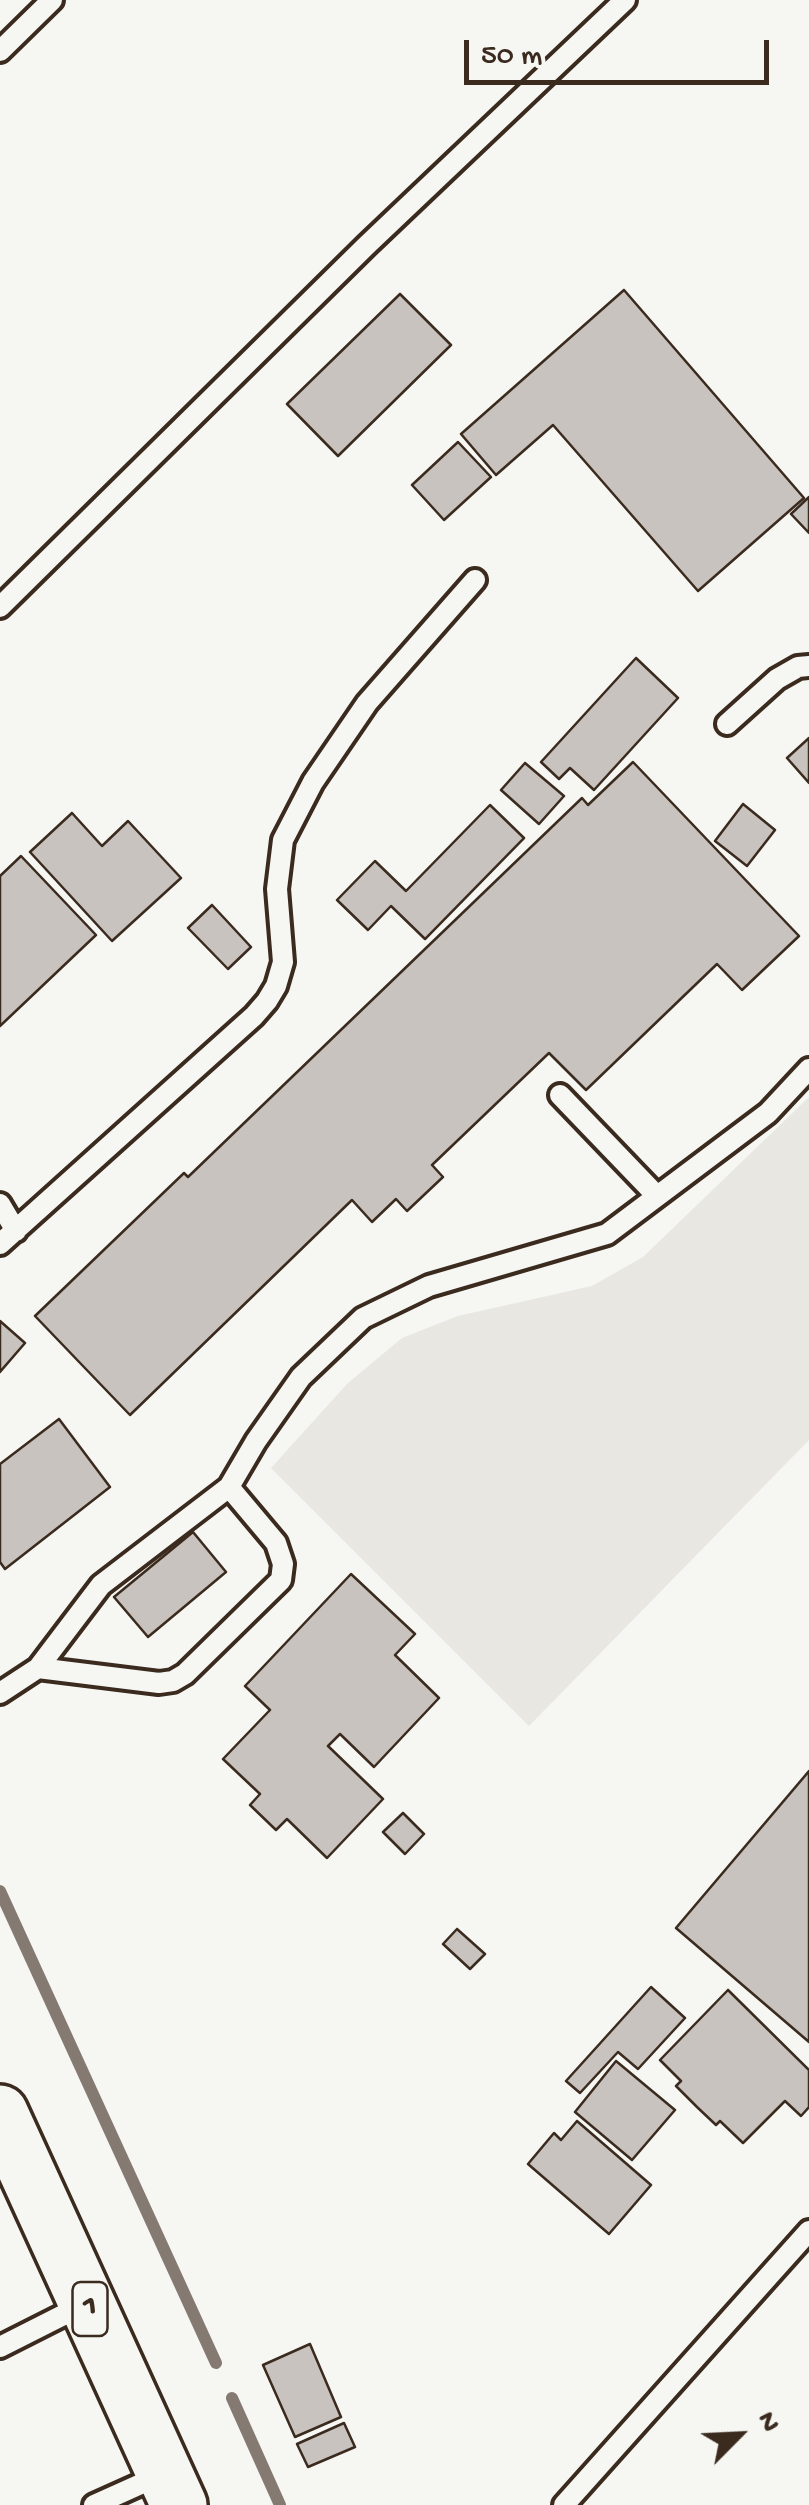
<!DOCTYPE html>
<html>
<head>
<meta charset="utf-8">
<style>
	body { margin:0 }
	#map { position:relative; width:809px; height:2505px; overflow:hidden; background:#f6f6f2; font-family:"Gochi Hand",sans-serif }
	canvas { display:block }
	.north { position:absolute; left:689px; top:2385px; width:100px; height:100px; -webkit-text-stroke:8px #f6f6f2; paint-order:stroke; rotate:66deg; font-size:28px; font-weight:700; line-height:40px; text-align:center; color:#3b2a1e }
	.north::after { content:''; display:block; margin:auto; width:35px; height:45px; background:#3b2a1e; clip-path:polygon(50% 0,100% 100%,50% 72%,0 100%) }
	.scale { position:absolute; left:464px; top:40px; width:305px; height:45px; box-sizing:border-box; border:5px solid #3b2a1e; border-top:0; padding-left:12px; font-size:30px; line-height:35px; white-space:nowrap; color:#3b2a1e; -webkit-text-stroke:8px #f6f6f2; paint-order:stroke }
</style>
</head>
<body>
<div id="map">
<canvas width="809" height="2505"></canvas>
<div class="north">N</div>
<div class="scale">50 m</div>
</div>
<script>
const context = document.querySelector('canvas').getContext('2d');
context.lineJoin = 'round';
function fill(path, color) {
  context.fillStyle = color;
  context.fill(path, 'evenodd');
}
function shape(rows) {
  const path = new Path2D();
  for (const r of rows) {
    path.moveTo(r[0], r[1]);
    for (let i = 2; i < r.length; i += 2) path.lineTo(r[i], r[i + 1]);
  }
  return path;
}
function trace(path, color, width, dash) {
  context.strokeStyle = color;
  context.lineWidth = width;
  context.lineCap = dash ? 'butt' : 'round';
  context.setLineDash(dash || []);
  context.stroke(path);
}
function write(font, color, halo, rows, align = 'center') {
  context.font = font + ' "Gochi Hand",sans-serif';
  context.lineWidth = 10;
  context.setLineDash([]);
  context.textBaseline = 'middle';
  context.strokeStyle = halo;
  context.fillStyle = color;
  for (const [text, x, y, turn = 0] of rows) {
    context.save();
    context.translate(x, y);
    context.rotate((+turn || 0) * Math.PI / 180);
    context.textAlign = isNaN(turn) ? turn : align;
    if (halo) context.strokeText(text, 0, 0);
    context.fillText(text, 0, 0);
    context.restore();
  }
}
fill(shape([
	[809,1097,809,1440,529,1726,271,1468,347,1384,402,1338,458,1316,592,1286,643,1257]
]), '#e8e7e2');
trace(shape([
	[0,1891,216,2363],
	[232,2398,280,2505]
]), '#857a71', 12);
const building = shape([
	[624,290,804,498,698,591,553,425,496,475,461,434,624,290],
	[400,294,451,345,338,456,287,404,400,294],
	[458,442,491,477,444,520,412,485,458,442],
	[809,497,809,533,791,514,809,497],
	[636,658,678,698,594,790,570,768,559,779,541,762,636,658],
	[809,738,809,783,787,758,809,738],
	[633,762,799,936,742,990,717,964,586,1090,549,1053,432,1165,443,1177,407,1211,396,1199,372,1222,352,1200,130,1415,35,1316,184,1173,188,1177,582,798,588,805,633,762],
	[525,763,564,796,539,824,501,790,525,763],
	[743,804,775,830,747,866,715,841,743,804],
	[490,805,524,838,425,939,391,906,368,930,337,900,375,861,406,891,490,805],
	[72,813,102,846,128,821,181,878,112,941,30,852,72,813],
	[21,856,96,935,0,1026,0,876,21,856],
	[212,905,251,947,228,969,188,928,212,905],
	[0,1321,25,1343,0,1372,0,1321],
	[59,1419,110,1487,5,1569,0,1562,0,1464,59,1419],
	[193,1532,226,1572,148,1637,114,1597,193,1532],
	[351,1574,415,1634,395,1655,439,1698,374,1767,340,1734,328,1746,383,1799,327,1858,287,1819,276,1830,250,1805,260,1794,223,1759,270,1710,245,1686,351,1574],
	[809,1771,809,2042,676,1928,809,1771],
	[403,1813,424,1834,405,1854,383,1832,403,1813],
	[457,1929,485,1954,470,1969,443,1944,457,1929],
	[651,1987,685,2018,638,2069,618,2052,580,2093,566,2081,651,1987],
	[728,1990,809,2070,809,2107,801,2116,785,2101,743,2143,720,2121,716,2125,697,2107,676,2086,681,2081,660,2060,728,1990],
	[616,2061,675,2110,632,2160,575,2112,616,2061],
	[577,2121,651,2185,609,2234,528,2164,554,2133,561,2140,577,2121],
	[310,2344,341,2417,295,2437,263,2365,310,2344],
	[344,2423,355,2447,308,2467,297,2444,344,2423]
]);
fill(building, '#c8c3be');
trace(building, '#3b2a1e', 2.5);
const service = shape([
	[0,51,52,0],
	[0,607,367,245,625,0],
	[727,724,777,679,798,667,809,666],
	[560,1095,657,1196],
	[0,1204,16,1231],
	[0,1244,254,1016,267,1001,276,986,283,962,277,889,283,840,313,782,367,703,475,580],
	[38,1668,159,1683,173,1681,185,1674,281,1580,283,1564,276,1543,229,1487],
	[0,1693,38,1668,101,1585,229,1487,256,1441,301,1377,363,1318,429,1286,607,1234,768,1113,809,1069],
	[0,2347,85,2304],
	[94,2505,163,2474],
	[564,2505,809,2231]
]);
const primary = shape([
	[0,2113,179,2505]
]);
trace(service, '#3b2a1e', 28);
trace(primary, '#3b2a1e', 62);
trace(service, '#f6f6f2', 20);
trace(primary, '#f6f6f2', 55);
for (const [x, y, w] of [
	[90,2309,35]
]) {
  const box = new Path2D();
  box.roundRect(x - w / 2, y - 27, w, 54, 8);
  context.fillStyle = '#f6f6f2';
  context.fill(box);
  trace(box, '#3b2a1e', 2.5);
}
write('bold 32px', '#3b2a1e', null, [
	["1",90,2309]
]);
</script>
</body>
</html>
